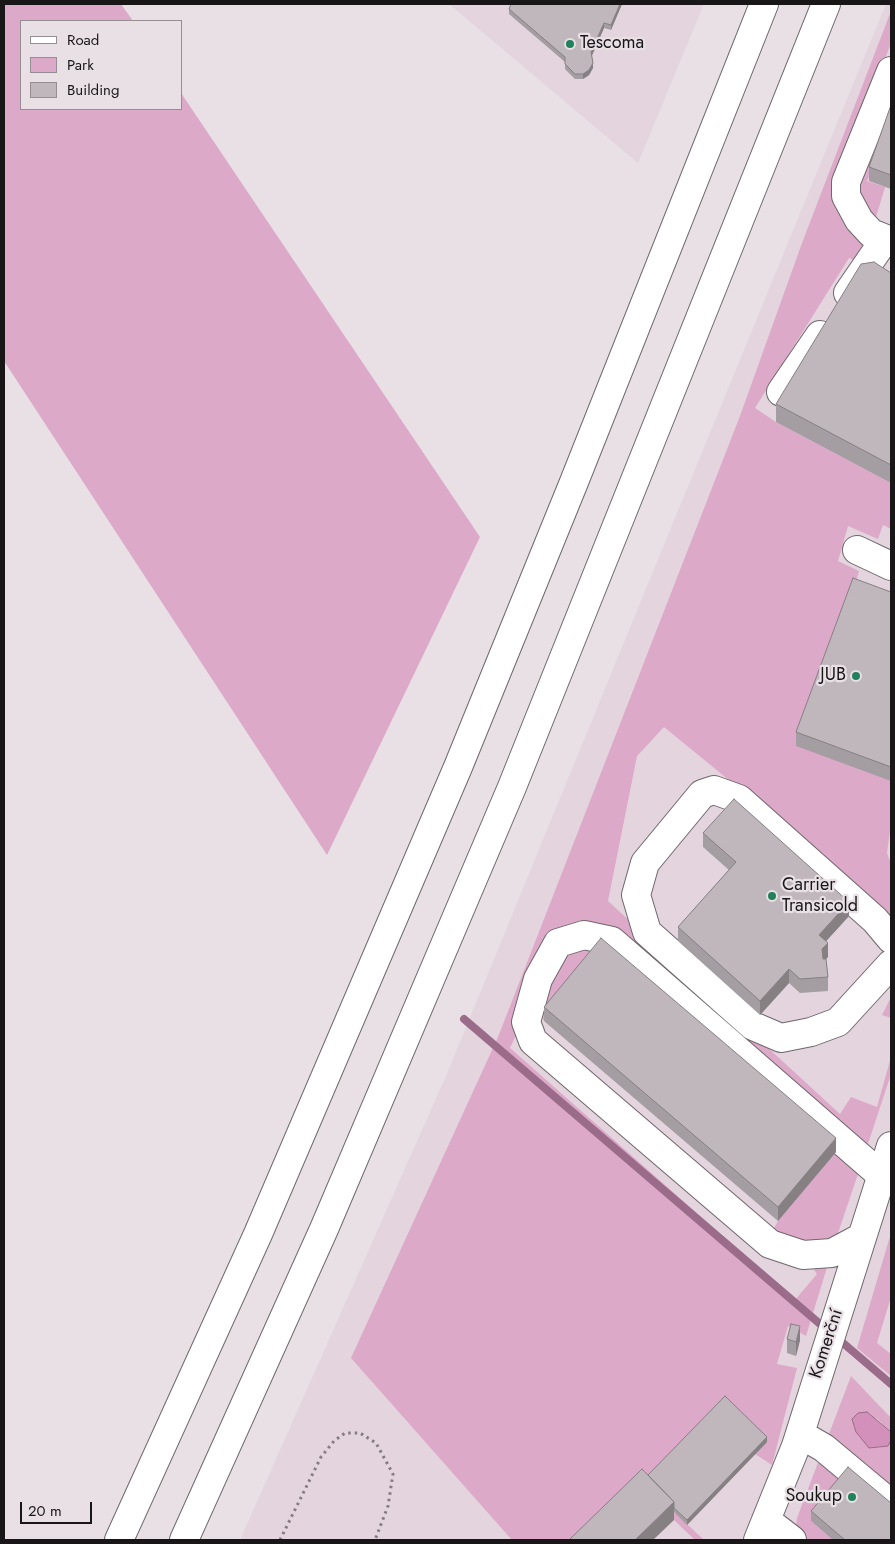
<!DOCTYPE html>
<html>
<head>
<meta charset="utf-8">
<style>
	body { margin:0 }
	#map { position:relative; width:895px; height:1544px; overflow:hidden; background:#e8e0e5; font-family:Jost,sans-serif }
	canvas { display:block }
	.frame { position:absolute; inset:0; border:5px solid #191618; pointer-events:none }
	.legend { position:absolute; left:20px; top:20px; width:162px; height:90px; box-sizing:border-box; background:#e8e0e5; border:1px solid #958f93; margin:0; padding:6px 9px; list-style:none; font-size:15px; color:#191618 }
	.legend li { display:flex; align-items:center; gap:10px; height:25px }
	.legend b { width:25px; border:1px solid #958f93 }
	.scale { position:absolute; left:20px; top:1502px; width:72px; height:22px; box-sizing:border-box; border:2px solid #191618; border-top:0; padding-left:6px; font-size:15px; line-height:18px; white-space:nowrap; color:#191618; -webkit-text-stroke:4px #e8e0e5; paint-order:stroke }
</style>
</head>
<body>
<div id="map">
<canvas width="895" height="1544"></canvas>
<div class="frame"></div>
<ul class="legend">
<li><b style="height:6px;background:#fff"></b>Road</li>
<li><b style="height:14px;background:#dda9c9"></b>Park</li>
<li><b style="height:14px;background:#bfb7bb"></b>Building</li>
</ul>
<div class="scale">20 m</div>
</div>
<script>
const context = document.querySelector('canvas').getContext('2d');
context.lineJoin = 'round';
function fill(path, color) {
  context.fillStyle = color;
  context.fill(path, 'evenodd');
}
function shape(rows) {
  const path = new Path2D();
  for (const r of rows) {
    path.moveTo(r[0], r[1]);
    for (let i = 2; i < r.length; i += 2) path.lineTo(r[i], r[i + 1]);
  }
  return path;
}
function trace(path, color, width, dash) {
  context.strokeStyle = color;
  context.lineWidth = width;
  context.lineCap = dash ? 'butt' : 'round';
  context.setLineDash(dash || []);
  context.stroke(path);
}
function write(font, color, halo, rows, align = 'center') {
  context.font = font + ' Jost,sans-serif';
  context.lineWidth = 4.5;
  context.setLineDash([]);
  context.textBaseline = 'middle';
  context.strokeStyle = halo;
  context.fillStyle = color;
  for (const [text, x, y, turn = 0] of rows) {
    context.save();
    context.translate(x, y);
    context.rotate((+turn || 0) * Math.PI / 180);
    context.textAlign = isNaN(turn) ? turn : align;
    if (halo) context.strokeText(text, 0, 0);
    context.fillText(text, 0, 0);
    context.restore();
  }
}
fill(shape([
	[449,4,704,4,638,163],
	[886,4,891,4,891,1540,240,1540,446,1076]
]), '#e4d4dd');
fill(shape([
	[4,4,121,4,133,21,21,21,21,109,181,109,181,93,480,537,327,855,4,361],
	[891,11,891,43,841,175,852,221,866,249,861,263,849,258,755,408,776,422,891,483,891,529,883,525,878,539,848,526,838,561,859,571,853,592,891,781,891,824,887,853,891,864,891,922,730,781,664,727,637,756,608,901,840,1114,851,1097,877,1107,891,1057,891,1074,865,1153,584,922,563,926,546,938,517,1033,510,1048,795,1300,817,1274,812,1267,828,1264,806,1336,788,1326,777,1364,797,1368,772,1465,755,1454,767,1442,644,1484,704,1540,695,1540,674,1520,582,1540,512,1540,351,1358,498,1037,740,416,802,243],
	[863,157,876,161,867,181,885,187,874,224,853,182],
	[587,949,601,952,544,1021,540,1014,549,976,566,956],
	[891,997,891,1018,882,1015],
	[836,1152,859,1171,835,1242,814,1245,772,1232,778,1221],
	[891,1233,891,1297,877,1343,891,1354,891,1376,857,1348],
	[851,1376,891,1418,891,1432,876,1418,888,1446,891,1440,891,1513,811,1521,833,1540,794,1540,797,1518]
]), '#dda9c9');
const water = shape([
	[867,1412,891,1432,891,1440,888,1446,869,1448,856,1432,852,1419,858,1413,867,1412]
]);
fill(water, '#d390bb');
trace(water, '#9b6b8a', 1);
trace(shape([
	[464,1019,827,1330],
	[836,1337,891,1384]
]), '#9b6b8a', 8);
const minor = shape([
	[891,71,846,182,846,196,859,220,871,233,891,241],
	[848,293,885,239],
	[781,392,820,335],
	[857,550,891,566],
	[891,939,875,920,739,799,714,790,702,794,645,863,636,895,647,932,753,1026,781,1038,811,1032,838,1022,891,964],
	[862,1237,832,1253,803,1255,770,1244,533,1041,526,1022,538,979,558,943,584,935,612,941,882,1176],
	[800,1434,824,1448,891,1504],
	[766,1520,792,1540],
	[758,1540,796,1446,891,1146]
]);
const highway = shape([
	[119,1540,258,1234,458,767,574,482,764,4],
	[184,1540,324,1229,512,787,826,4]
]);
trace(minor, '#6e676b', 30);
trace(highway, '#6e676b', 30);
trace(shape([
	[280,1540,321,1457,334,1441,345,1433,360,1433,376,1443,393,1474,388,1506,375,1540]
]), '#837d81', 3, [2.5, 4]);
trace(minor, '#fff', 28);
trace(highway, '#fff', 28);
fill(shape([
	[622,4,611,30,604,28,592,56,593,68,589,75,583,79,575,79,565,69,565,62,509,14,509,9],
	[891,105,891,189,869,181,869,167],
	[891,273,891,483,776,422,776,404],
	[891,592,891,781,796,746,796,732],
	[703,833,849,916,826,941,828,957,826,959,828,977,828,991,800,993,789,983,760,1015,678,941,678,927,729,870,703,847],
	[544,1007,836,1152,778,1221,544,1021],
	[787,1339,800,1340,796,1356,787,1353],
	[767,1442,687,1525,674,1512,674,1520,648,1475],
	[811,1511,891,1540,833,1540,811,1521]
]), '#a49da1');
fill(shape([
	[620,4,622,4,611,30,611,25],
	[604,23,604,28,591,57,591,52],
	[593,63,593,68,589,75,583,79,583,74],
	[849,902,849,916,819,949,819,935],
	[828,943,828,957,822,963,822,949],
	[789,969,789,983,760,1015,760,1001],
	[836,1138,836,1152,778,1221,778,1207],
	[800,1326,800,1340,796,1356,796,1342],
	[767,1437,767,1442,687,1525,687,1520],
	[674,1502,674,1520,653,1540,635,1540]
]), '#868083');
const building = shape([
	[511,4,620,4,611,25,604,23,591,52,593,63,589,70,583,74,575,74,565,64,565,57,509,9,511,4],
	[891,105,891,175,869,167,891,105],
	[874,262,891,273,891,465,776,404,861,264,874,262],
	[853,578,891,592,891,767,796,732,853,578],
	[734,799,849,902,819,935,828,943,822,949,823,959,826,959,828,977,800,979,789,969,760,1001,678,927,736,862,703,833,734,799],
	[601,938,836,1138,778,1207,544,1007,601,938],
	[791,1324,800,1326,796,1342,787,1339,791,1324],
	[725,1396,767,1437,687,1520,674,1508,674,1502,648,1475,725,1396],
	[848,1467,891,1503,891,1540,845,1540,811,1511,848,1467],
	[642,1469,674,1502,635,1540,569,1540,642,1469]
]);
fill(building, '#bfb7bb');
trace(building, '#868083', 1);
for (const [x, y, r, color] of [
	[570,44,5,"#20815a"],
	[856,676,5,"#20815a"],
	[772,896,5,"#20815a"],
	[852,1497,5,"#20815a"]
]) {
  const dot = new Path2D();
  dot.arc(x, y, r, 0, 2 * Math.PI);
  context.fillStyle = color;
  context.fill(dot);
  trace(dot, '#e8e0e5', 2);
}
write('18px', '#191618', '#e8e0e5', [
	["Tescoma",580,44],
	["JUB",846,676,"right"],
	["Carrier",782,886],
	["Transicold",782,907],
	["Soukup",842,1497,"right"]
], 'left');
write('18px', '#191618', '#e8e0e5', [
	["Komerční",827,1344,-72]
]);
</script>
</body>
</html>
